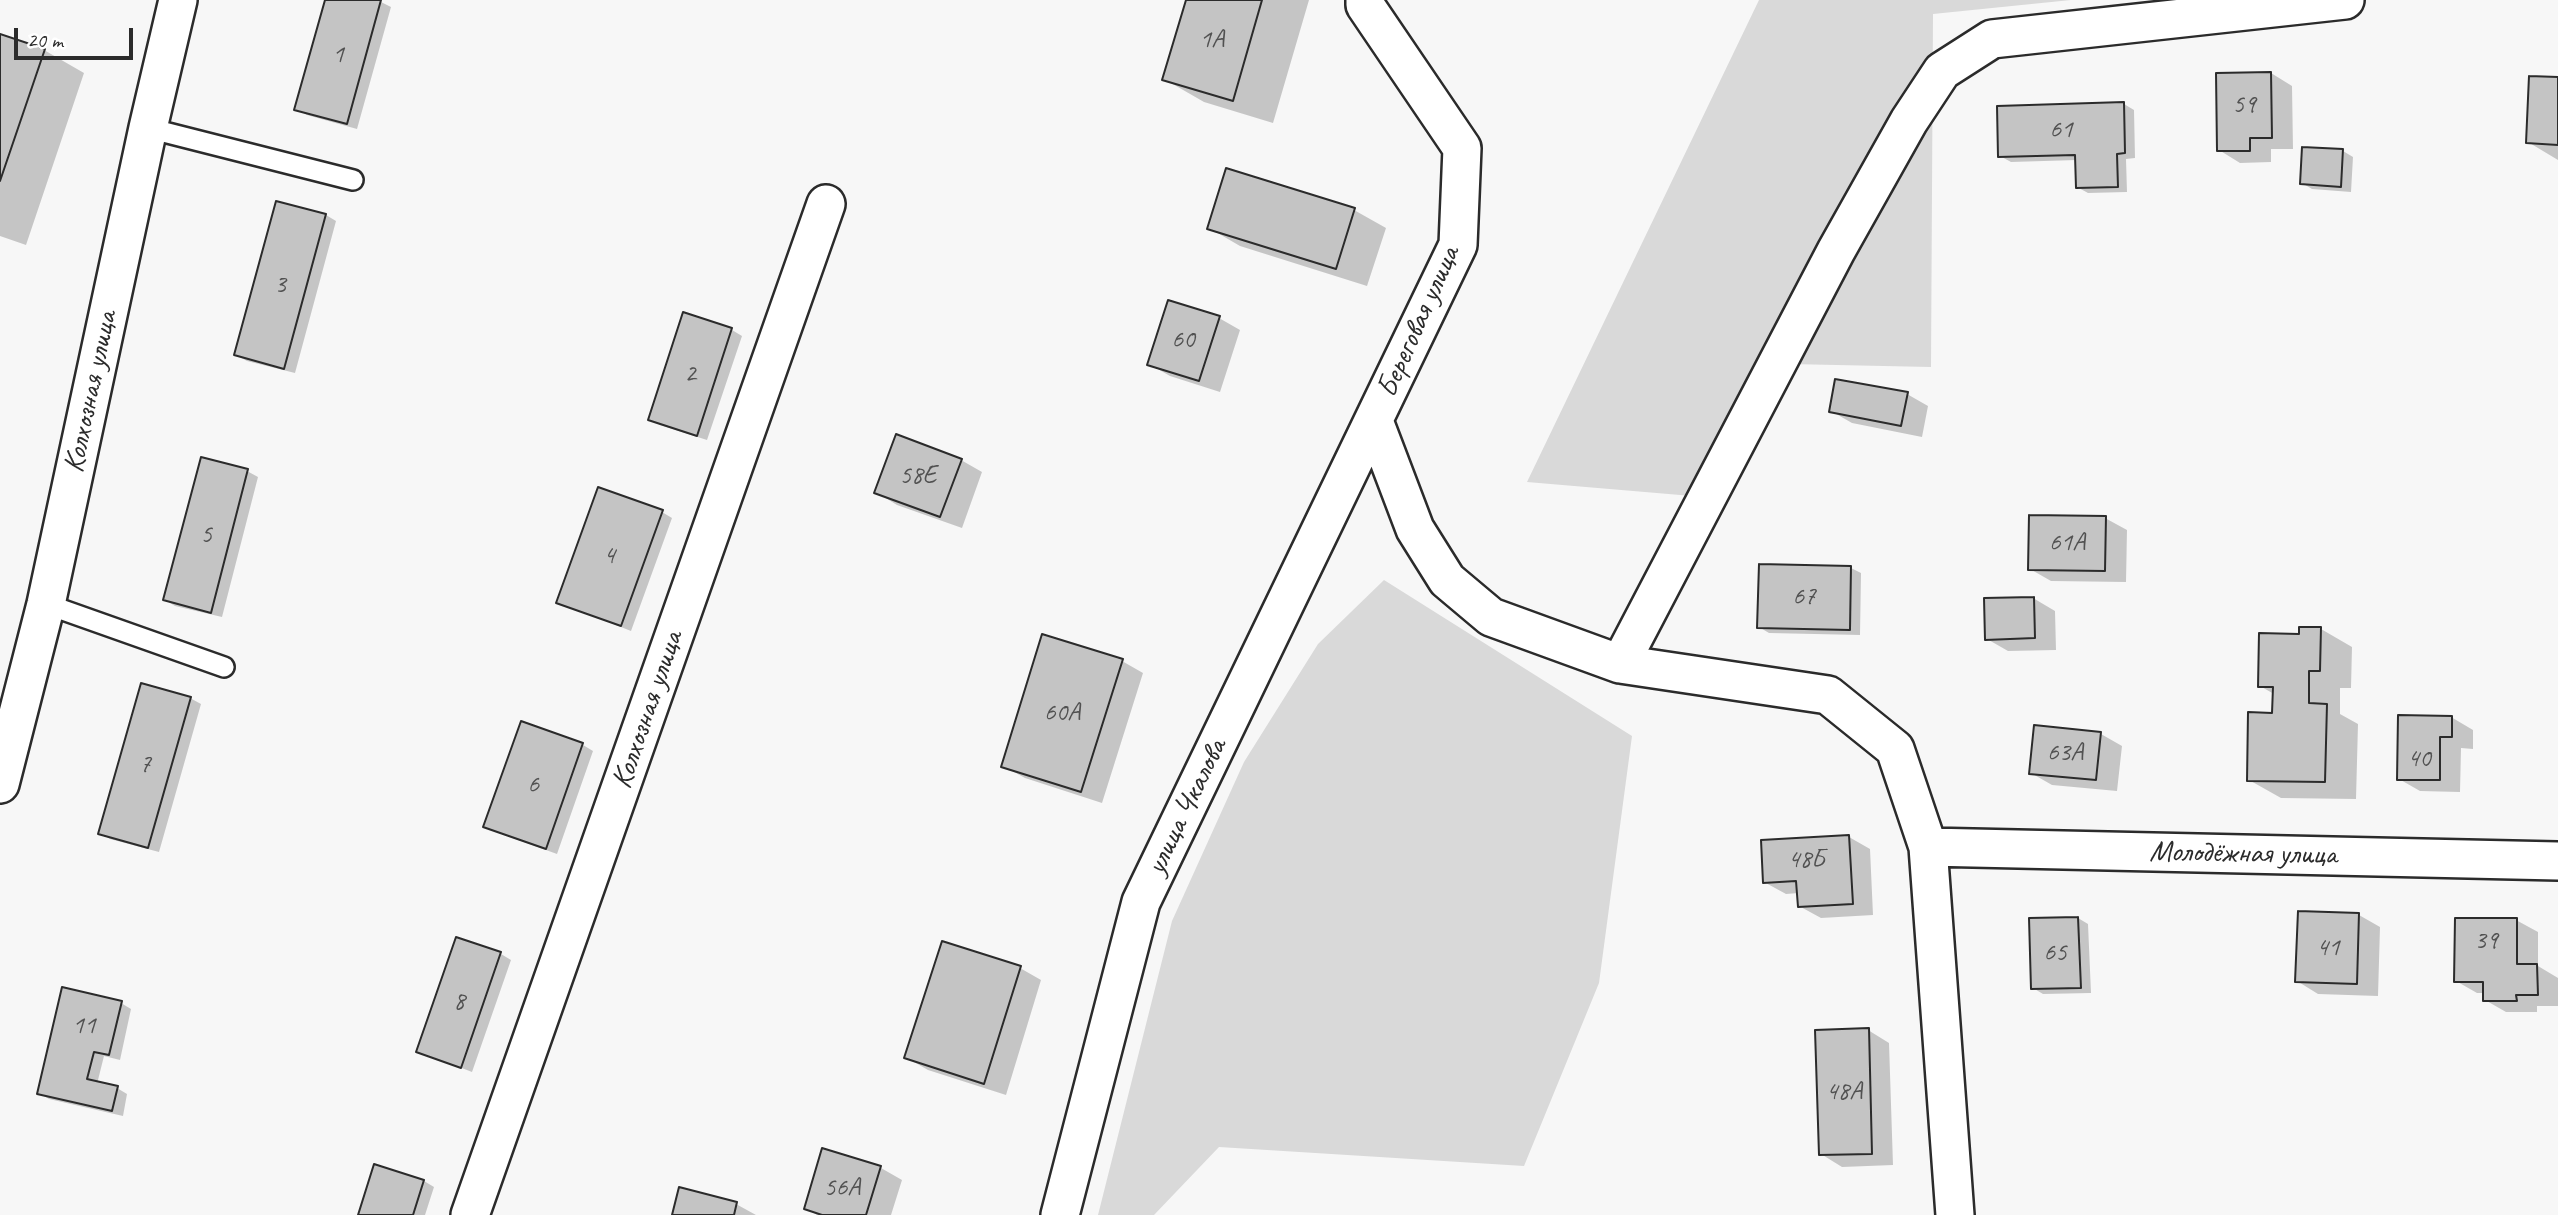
<!DOCTYPE html>
<html>
<head>
<meta charset="utf-8">
<style>
	body { margin:0 }
	#map { position:relative; width:2558px; height:1215px; overflow:hidden; background:#f7f7f7; font-family:Caveat,sans-serif }
	canvas { display:block }
	.scale { position:absolute; left:14px; top:28px; width:119px; height:32px; box-sizing:border-box; border:4px solid #2b2b2b; border-top:0; padding-left:9px; font-size:21px; line-height:24px; white-space:nowrap; color:#2b2b2b; -webkit-text-stroke:5px #fff; paint-order:stroke }
</style>
</head>
<body>
<div id="map">
<canvas width="2558" height="1215"></canvas>
<div class="scale">20 m</div>
</div>
<script>
const context = document.querySelector('canvas').getContext('2d');
context.lineJoin = 'round';
function fill(path, color) {
  context.fillStyle = color;
  context.fill(path, 'evenodd');
}
function shape(rows) {
  const path = new Path2D();
  for (const r of rows) {
    path.moveTo(r[0], r[1]);
    for (let i = 2; i < r.length; i += 2) path.lineTo(r[i], r[i + 1]);
  }
  return path;
}
function trace(path, color, width, dash) {
  context.strokeStyle = color;
  context.lineWidth = width;
  context.lineCap = dash ? 'butt' : 'round';
  context.setLineDash(dash || []);
  context.stroke(path);
}
function write(font, color, halo, rows, align = 'center') {
  context.font = font + ' Caveat,sans-serif';
  context.lineWidth = 5;
  context.setLineDash([]);
  context.textBaseline = 'middle';
  context.strokeStyle = halo;
  context.fillStyle = color;
  for (const [text, x, y, turn = 0] of rows) {
    context.save();
    context.translate(x, y);
    context.rotate((+turn || 0) * Math.PI / 180);
    context.textAlign = isNaN(turn) ? turn : align;
    if (halo) context.strokeText(text, 0, 0);
    context.fillText(text, 0, 0);
    context.restore();
  }
}
fill(shape([
	[1759,0,2071,0,1933,14,1931,367,1789,364,1692,496,1527,482],
	[1384,580,1632,736,1599,983,1524,1166,1219,1147,1154,1215,1098,1215,1172,921,1244,762,1318,644]
]), '#d9d9d9');
fill(shape([
	[327,0,377,0,391,7,357,129,307,115,296,109],
	[1187,0,1309,0,1273,123,1204,102,1164,79],
	[0,35,44,50,84,73,26,245,0,236],
	[2271,73,2292,86,2293,149,2271,149,2271,162,2240,163,2219,150],
	[2558,79,2558,160,2528,142],
	[2124,104,2134,110,2135,158,2126,159,2127,192,2088,193,2077,187,2077,160,2011,162,2000,156],
	[2343,151,2353,157,2351,192,2312,189,2302,183],
	[277,203,326,215,336,221,295,373,247,361,236,355],
	[1354,210,1386,228,1367,286,1240,246,1209,228],
	[684,314,732,330,742,336,707,440,660,425,650,419],
	[1219,318,1240,330,1220,392,1170,376,1149,364],
	[1907,394,1928,406,1922,437,1852,423,1831,411],
	[202,459,247,471,258,477,222,617,175,606,165,600],
	[961,460,982,472,962,528,897,505,876,492],
	[662,512,672,518,631,631,558,602],
	[2105,518,2127,530,2126,582,2051,581,2030,569],
	[1851,568,1861,573,1860,635,1769,633,1759,627],
	[2033,598,2055,611,2056,650,2008,651,1987,639],
	[2321,629,2352,647,2351,688,2340,688,2340,714,2358,724,2356,799,2281,798,2249,780,2274,715,2274,694,2260,686,2301,636],
	[1122,661,1143,673,1102,803,1025,778,1003,766],
	[190,698,201,704,159,852,110,839,100,833],
	[2451,717,2473,730,2473,749,2461,748,2460,792,2420,791,2399,779],
	[522,723,583,745,593,751,557,854,496,832,486,827],
	[2036,727,2101,734,2122,746,2117,791,2052,785,2031,773],
	[1849,837,1870,849,1873,915,1821,918,1799,906,1799,893,1786,894,1764,882],
	[2300,913,2359,915,2380,927,2378,996,2318,994,2297,981],
	[2078,918,2088,924,2091,993,2043,994,2033,988],
	[2516,920,2538,932,2538,966,2558,978,2558,1006,2537,1006,2537,1012,2506,1012,2485,1000,2485,993,2477,993,2456,981],
	[457,939,501,954,511,960,472,1072,418,1051],
	[1020,968,1041,980,1006,1095,928,1070,907,1058],
	[121,1003,131,1009,120,1060,104,1056,97,1084,117,1088,127,1094,123,1116,49,1099,39,1093],
	[1868,1030,1889,1043,1893,1165,1842,1167,1821,1154],
	[823,1150,881,1168,902,1180,891,1215,817,1215,806,1208],
	[424,1181,434,1187,425,1215,360,1215],
	[736,1204,756,1215,673,1215]
]), '#0003');
const building = shape([
	[325,0,381,0,347,124,294,110,325,0],
	[1186,0,1262,0,1233,101,1162,80,1186,0],
	[0,34,45,49,0,181,0,34],
	[2271,72,2272,138,2250,138,2250,151,2217,151,2216,73,2271,72],
	[2529,76,2558,77,2558,145,2526,143,2529,76],
	[2124,102,2125,153,2117,154,2118,187,2076,188,2075,155,1998,157,1997,106,2124,102],
	[2302,147,2343,149,2341,187,2300,184,2302,147],
	[1226,168,1355,208,1336,269,1207,229,1226,168],
	[276,201,326,214,284,369,234,355,276,201],
	[1168,300,1220,316,1199,381,1147,365,1168,300],
	[683,312,732,328,697,436,648,420,683,312],
	[1835,379,1908,392,1901,426,1829,412,1835,379],
	[896,434,962,459,940,517,874,493,896,434],
	[201,457,248,469,211,613,163,600,201,457],
	[598,487,663,510,621,626,556,603,598,487],
	[2029,515,2106,516,2105,571,2028,570,2029,515],
	[1759,564,1851,566,1850,630,1757,628,1759,564],
	[2034,597,2035,638,1985,640,1984,598,2034,597],
	[2299,627,2321,627,2320,671,2309,671,2309,703,2327,704,2325,782,2247,781,2248,712,2272,713,2273,687,2258,687,2259,633,2299,634,2299,627],
	[1042,634,1123,659,1081,792,1001,767,1042,634],
	[141,683,191,697,148,848,98,834,141,683],
	[2398,715,2452,716,2452,737,2440,737,2440,780,2397,780,2398,715],
	[521,721,583,743,546,849,483,827,521,721],
	[2034,725,2101,732,2096,780,2029,774,2034,725],
	[1849,835,1853,904,1798,907,1796,881,1763,883,1761,840,1849,835],
	[2298,911,2359,913,2357,984,2295,982,2298,911],
	[2078,917,2081,988,2031,989,2029,918,2078,917],
	[2455,918,2517,918,2517,964,2537,964,2538,995,2516,995,2517,1001,2483,1001,2483,982,2454,982,2455,918],
	[456,937,501,952,461,1068,416,1052,456,937],
	[942,941,1021,966,984,1084,904,1058,942,941],
	[62,987,122,1001,109,1055,94,1052,87,1079,118,1086,112,1111,37,1094,62,987],
	[1869,1028,1872,1154,1819,1155,1815,1030,1869,1028],
	[822,1148,881,1166,866,1215,822,1215,804,1209,822,1148],
	[374,1164,424,1180,413,1215,358,1215,374,1164],
	[679,1187,737,1202,734,1215,672,1215,679,1187]
]);
fill(building, '#c4c4c4');
trace(building, '#2b2b2b', 2);
const service = shape([
	[148,128,353,180],
	[46,604,224,667]
]);
const minor = shape([
	[1374,421,1415,529,1447,580,1491,617,1620,664],
	[0,784,46,604,148,128,178,0],
	[1928,847,2558,861],
	[470,1215,826,204],
	[1060,1215,1141,902,1458,245,1462,148,1365,5,1365,0],
	[1955,1215,1928,847,1895,749,1828,695,1620,664,1836,251,1909,121,1942,71,1992,39,2345,0]
]);
trace(service, '#2b2b2b', 24);
trace(minor, '#2b2b2b', 42);
trace(service, '#fff', 19);
trace(minor, '#fff', 37);
write('26px', '#515151', null, [
	["1А",1212,40],
	["1",338,55],
	["59",2244,105],
	["61",2061,130],
	["3",280,285],
	["60",1183,340],
	["2",690,374],
	["58Е",918,476],
	["5",206,535],
	["61А",2067,543],
	["4",609,556],
	["67",1804,597],
	["60А",1062,713],
	["63А",2065,753],
	["40",2419,759],
	["7",145,765],
	["6",533,785],
	["48Б",1806,860],
	["39",2486,941],
	["41",2328,948],
	["65",2055,953],
	["8",459,1002],
	["11",84,1026],
	["48А",1844,1092],
	["56А",842,1188]
]);
write('30px', '#2b2b2b', '#fff', [
	["Береговая улица",1419,322,-66],
	["Колхозная улица",91,392,-78],
	["Колхозная улица",648,710,-71],
	["улица Чкалова",1187,807,-64],
	["Молодёжная улица",2243,854,1]
]);
</script>
</body>
</html>
